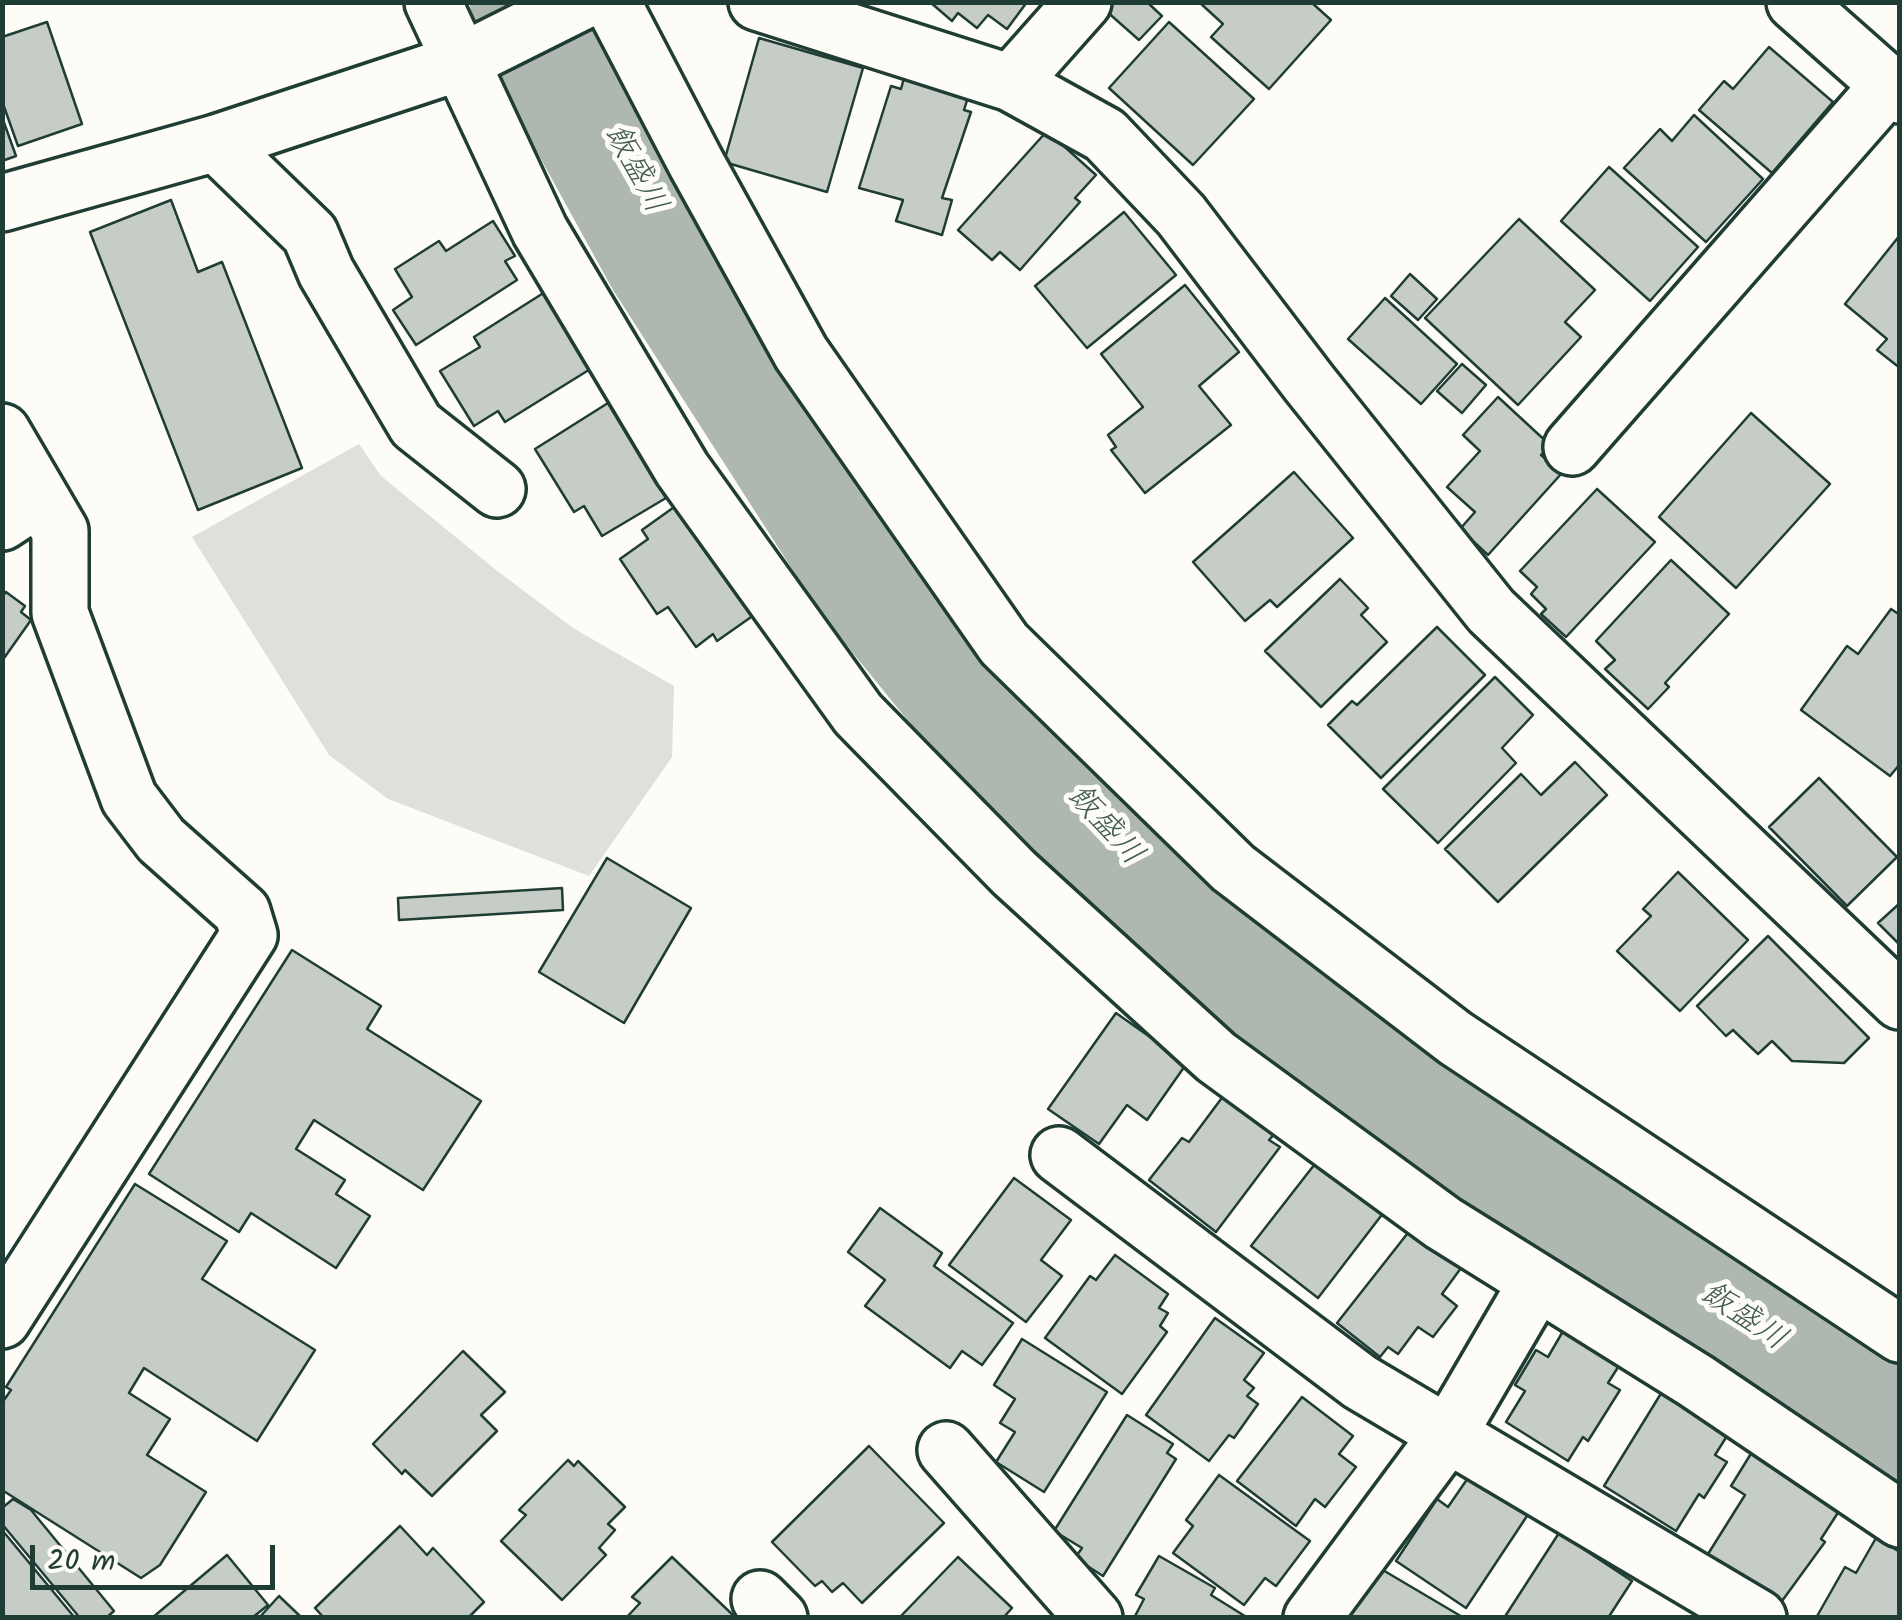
<!DOCTYPE html>
<html>
<head>
<meta charset="utf-8">
<style>
	body { margin:0 }
	#map { position:relative; width:1902px; height:1620px; overflow:hidden; background:#fdfcf7; font-family:Kalam,sans-serif }
	canvas { display:block }
	.frame { position:absolute; inset:0; border:5px solid #1f3d34; pointer-events:none }
	.scale { position:absolute; left:30px; top:1545px; width:245px; height:45px; box-sizing:border-box; border:5px solid #1f3d34; border-top:0; padding-left:12px; font-size:30px; line-height:35px; white-space:nowrap; color:#1f3d34; -webkit-text-stroke:8px #fdfcf7; paint-order:stroke }
</style>
</head>
<body>
<div id="map">
<canvas width="1902" height="1620"></canvas>
<div class="frame"></div>
<div class="scale">20 m</div>
</div>
<script>
const context = document.querySelector('canvas').getContext('2d');
context.lineJoin = 'round';
function fill(path, color) {
  context.fillStyle = color;
  context.fill(path, 'evenodd');
}
function shape(rows) {
  const path = new Path2D();
  for (const r of rows) {
    path.moveTo(r[0], r[1]);
    for (let i = 2; i < r.length; i += 2) path.lineTo(r[i], r[i + 1]);
  }
  return path;
}
function trace(path, color, width, dash) {
  context.strokeStyle = color;
  context.lineWidth = width;
  context.lineCap = dash ? 'butt' : 'round';
  context.setLineDash(dash || []);
  context.stroke(path);
}
function write(font, color, halo, rows, align = 'center') {
  context.font = font + ' Kalam,"Klee One",sans-serif';
  context.lineWidth = 10;
  context.setLineDash([]);
  context.textBaseline = 'middle';
  context.strokeStyle = halo;
  context.fillStyle = color;
  for (const [text, x, y, turn = 0] of rows) {
    context.save();
    context.translate(x, y);
    context.rotate((+turn || 0) * Math.PI / 180);
    context.textAlign = isNaN(turn) ? turn : align;
    if (halo) context.strokeText(text, 0, 0);
    context.fillText(text, 0, 0);
    context.restore();
  }
}
fill(shape([
	[359,444,381,476,496,570,573,628,674,686,672,757,589,876,388,799,329,755,192,537]
]), '#dde0db');
trace(shape([
	[544,2,588,91,676,251,880,569,993,708,1131,861,1225,950,1350,1054,1900,1425]
]), '#aeb8b1', 148);
const building = shape([
	[930,2,1027,2,1007,29,988,15,977,28,958,13,952,21,930,2],
	[1111,2,1147,2,1162,16,1139,40,1105,10,1111,2],
	[1199,2,1311,2,1331,20,1269,89,1211,37,1223,24,1199,2],
	[47,22,82,124,18,146,2,101,2,37,47,22],
	[1169,22,1254,99,1193,165,1109,88,1169,22],
	[759,38,863,68,827,192,724,162,759,38],
	[1769,47,1833,102,1772,173,1699,110,1724,81,1733,89,1769,47],
	[905,74,969,94,964,110,971,112,942,198,952,200,942,235,896,221,903,200,859,188,891,86,901,89,905,74],
	[1694,115,1763,179,1706,242,1624,168,1660,129,1672,141,1694,115],
	[2,117,16,156,2,161,2,117],
	[1047,131,1096,175,1075,198,1080,202,1020,270,1000,252,992,260,958,230,1047,131],
	[1609,167,1698,247,1650,301,1561,221,1609,167],
	[171,200,198,272,222,262,302,468,198,510,90,232,171,200],
	[1124,212,1176,275,1087,348,1035,286,1124,212],
	[1519,219,1595,290,1565,322,1581,337,1518,405,1425,318,1519,219],
	[493,221,515,256,505,261,517,280,416,345,393,310,412,297,395,269,439,241,446,251,493,221],
	[1900,235,1900,368,1877,350,1887,339,1845,304,1900,235],
	[1410,274,1437,299,1418,320,1391,296,1410,274],
	[1185,285,1239,352,1199,386,1231,425,1145,493,1111,450,1116,447,1108,435,1143,407,1101,354,1185,285],
	[545,292,592,368,505,422,498,411,474,426,440,371,480,347,474,337,545,292],
	[1385,298,1457,364,1421,404,1348,339,1385,298],
	[1462,364,1486,385,1462,413,1437,391,1462,364],
	[1498,397,1550,445,1541,455,1562,473,1488,555,1460,529,1475,512,1447,487,1480,451,1463,435,1498,397],
	[608,403,666,498,602,536,584,506,574,512,535,449,608,403],
	[1751,413,1830,484,1736,588,1659,517,1751,413],
	[1294,472,1353,538,1277,607,1270,600,1245,621,1193,562,1294,472],
	[1597,489,1655,542,1566,637,1541,614,1546,609,1531,594,1537,587,1520,571,1597,489],
	[677,505,754,615,717,641,713,634,696,647,668,607,657,614,620,559,648,539,642,530,677,505],
	[1671,560,1729,614,1665,683,1669,687,1648,709,1605,669,1615,660,1596,641,1671,560],
	[1340,579,1368,608,1361,615,1387,642,1321,707,1265,651,1340,579],
	[6,592,25,606,21,612,31,620,2,661,2,597,6,592],
	[1891,609,1900,615,1900,764,1890,776,1801,710,1847,646,1858,654,1891,609],
	[1437,627,1485,675,1381,778,1328,725,1352,701,1357,705,1437,627],
	[1495,677,1533,715,1502,748,1516,763,1438,843,1383,789,1495,677],
	[1575,762,1607,795,1498,902,1445,849,1521,774,1541,795,1575,762],
	[1819,778,1897,857,1847,906,1769,827,1819,778],
	[607,858,691,908,624,1023,539,972,607,858],
	[1678,872,1748,940,1680,1011,1617,951,1651,916,1643,909,1678,872],
	[562,888,563,910,399,920,398,898,562,888],
	[1900,903,1900,945,1878,923,1900,903],
	[1768,936,1869,1038,1844,1063,1792,1061,1772,1041,1758,1054,1733,1030,1726,1036,1697,1006,1768,936],
	[292,950,381,1006,367,1029,481,1101,423,1190,314,1120,296,1149,345,1180,336,1194,370,1216,336,1268,251,1213,239,1232,149,1174,292,950],
	[1116,1013,1187,1063,1147,1120,1127,1105,1099,1144,1048,1109,1116,1013],
	[1227,1091,1278,1130,1269,1140,1280,1147,1216,1232,1149,1180,1182,1138,1189,1142,1227,1091],
	[1318,1160,1384,1212,1318,1298,1251,1246,1318,1160],
	[1014,1178,1071,1220,1041,1260,1062,1276,1026,1322,949,1265,1014,1178],
	[135,1184,227,1241,202,1279,315,1350,257,1441,144,1368,129,1393,170,1419,147,1455,206,1492,160,1565,141,1578,2,1490,2,1403,11,1390,6,1387,135,1184],
	[880,1208,942,1253,934,1266,1013,1323,982,1365,962,1351,950,1368,865,1306,885,1280,848,1252,880,1208],
	[1411,1229,1461,1268,1442,1294,1457,1306,1433,1337,1418,1327,1398,1354,1388,1347,1380,1357,1337,1323,1411,1229],
	[1115,1255,1168,1294,1159,1308,1168,1313,1160,1326,1167,1332,1122,1394,1045,1338,1090,1276,1096,1280,1115,1255],
	[1215,1318,1264,1353,1244,1380,1254,1388,1247,1396,1258,1404,1234,1438,1229,1435,1209,1461,1146,1415,1215,1318],
	[1566,1326,1622,1361,1608,1383,1620,1390,1588,1441,1583,1437,1568,1461,1506,1422,1525,1391,1515,1385,1536,1350,1548,1357,1566,1326],
	[1022,1339,1107,1392,1044,1492,996,1462,1015,1432,1000,1423,1015,1399,994,1385,1022,1339],
	[463,1351,505,1392,481,1415,497,1431,432,1496,405,1470,402,1474,373,1444,463,1351],
	[1665,1387,1732,1428,1715,1455,1727,1462,1704,1498,1699,1494,1676,1531,1604,1486,1665,1387],
	[1302,1397,1353,1436,1339,1454,1356,1467,1325,1507,1315,1499,1296,1526,1237,1481,1302,1397],
	[1127,1415,1173,1444,1167,1453,1176,1459,1103,1576,1075,1558,1082,1548,1054,1531,1127,1415],
	[869,1446,944,1523,862,1603,843,1583,832,1592,822,1581,815,1586,772,1542,869,1446],
	[1752,1452,1841,1508,1821,1539,1825,1542,1782,1601,1708,1554,1745,1495,1731,1486,1752,1452],
	[568,1460,574,1466,578,1461,625,1507,608,1524,615,1530,599,1548,606,1555,562,1600,501,1541,526,1515,519,1510,568,1460],
	[1219,1475,1310,1541,1276,1586,1265,1578,1244,1605,1173,1553,1193,1526,1186,1520,1219,1475],
	[1470,1475,1529,1513,1466,1608,1396,1561,1437,1499,1448,1507,1470,1475],
	[13,1499,31,1510,114,1611,106,1618,80,1618,2,1524,2,1508,13,1499],
	[400,1526,427,1555,433,1548,484,1602,468,1618,324,1618,315,1608,400,1526],
	[2,1530,75,1618,2,1618,2,1530],
	[1559,1533,1632,1581,1608,1618,1504,1618,1559,1533],
	[1876,1538,1900,1552,1900,1618,1816,1618,1845,1567,1856,1573,1876,1538],
	[227,1555,268,1605,252,1618,152,1618,227,1555],
	[1159,1556,1215,1588,1211,1595,1248,1618,1134,1618,1144,1599,1136,1595,1159,1556],
	[672,1557,735,1617,626,1618,640,1603,632,1597,672,1557],
	[958,1557,1012,1608,1003,1618,899,1618,958,1557],
	[1376,1566,1464,1618,1356,1618,1348,1613,1376,1566],
	[279,1596,302,1618,259,1618,279,1596]
]);
fill(building, '#c6cdc7');
trace(building, '#1f3d34', 2.5);
const minor = shape([
	[433,2,540,231,682,469,858,714,1014,873,1216,1057,1443,1223,1696,1381,1900,1519],
	[612,2,696,163,801,353,1004,644,1233,868,1455,1038,1900,1334],
	[757,2,1011,83,1105,135,1181,215,1309,383,1491,611,1900,1001],
	[1795,2,1900,95],
	[1011,83,1083,2],
	[216,143,310,234,326,272,416,425,497,489],
	[2,203,216,143,461,62,581,2],
	[2,432,60,531,60,613,129,798,161,840,242,912,249,935,2,1320],
	[1572,447,1889,85],
	[2,522,40,497],
	[1059,1155,1360,1382,1758,1618],
	[946,1450,1094,1618],
	[760,1599,779,1618],
	[1312,1618,1449,1433,1536,1284]
]);
trace(minor, '#1f3d34', 62);
trace(minor, '#fdfcf7', 55);
write('italic 32px', '#435c53', '#fdfcf7', [
	["飯盛川",633,170,62],
	["飯盛川",1103,827,48],
	["飯盛川",1742,1319,34]
]);
</script>
</body>
</html>
